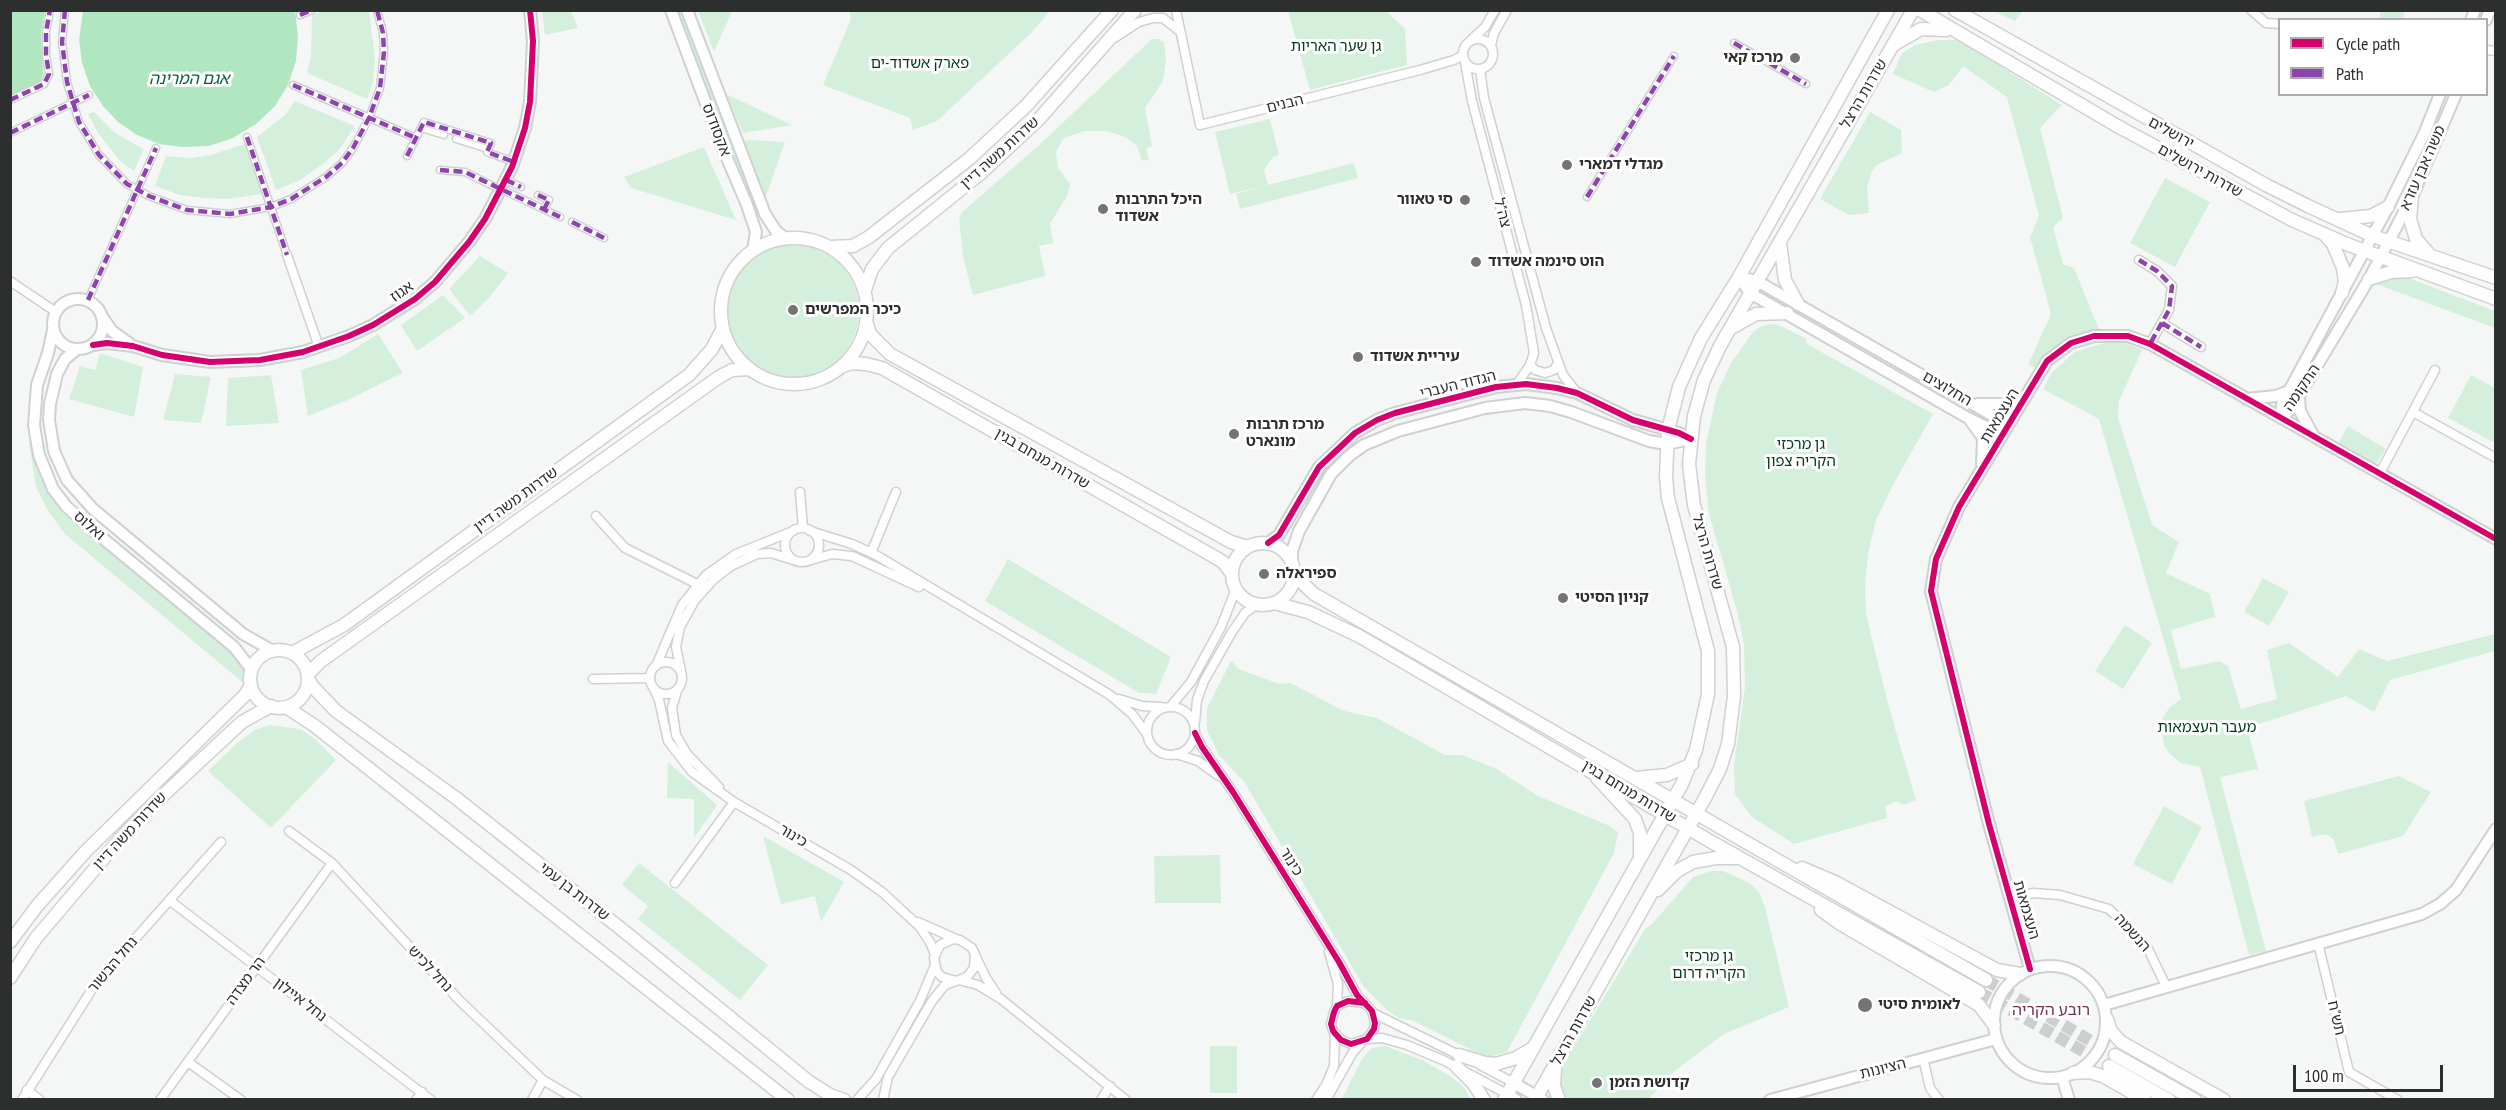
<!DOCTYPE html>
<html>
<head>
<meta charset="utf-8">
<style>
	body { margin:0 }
	#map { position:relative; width:2506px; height:1110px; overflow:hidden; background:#f5f7f6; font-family:"PT Sans Narrow",sans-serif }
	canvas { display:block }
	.frame { position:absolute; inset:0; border:12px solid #2d2f2e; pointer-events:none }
	.legend { position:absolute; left:2278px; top:18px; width:210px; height:78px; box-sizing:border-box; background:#fff; border:2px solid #abacab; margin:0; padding:8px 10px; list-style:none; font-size:18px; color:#2d2f2e }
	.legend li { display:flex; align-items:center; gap:12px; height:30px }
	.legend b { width:30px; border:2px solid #abacab }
	.scale { position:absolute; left:2293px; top:1065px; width:150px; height:27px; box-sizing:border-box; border:3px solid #2d2f2e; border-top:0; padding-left:8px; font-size:18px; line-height:21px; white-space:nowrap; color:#2d2f2e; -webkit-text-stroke:4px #fff; paint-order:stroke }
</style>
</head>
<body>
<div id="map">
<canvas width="2506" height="1110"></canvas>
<div class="frame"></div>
<ul class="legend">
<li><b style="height:8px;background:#d6006c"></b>Cycle path</li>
<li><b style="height:8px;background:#8e44ad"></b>Path</li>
</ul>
<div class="scale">100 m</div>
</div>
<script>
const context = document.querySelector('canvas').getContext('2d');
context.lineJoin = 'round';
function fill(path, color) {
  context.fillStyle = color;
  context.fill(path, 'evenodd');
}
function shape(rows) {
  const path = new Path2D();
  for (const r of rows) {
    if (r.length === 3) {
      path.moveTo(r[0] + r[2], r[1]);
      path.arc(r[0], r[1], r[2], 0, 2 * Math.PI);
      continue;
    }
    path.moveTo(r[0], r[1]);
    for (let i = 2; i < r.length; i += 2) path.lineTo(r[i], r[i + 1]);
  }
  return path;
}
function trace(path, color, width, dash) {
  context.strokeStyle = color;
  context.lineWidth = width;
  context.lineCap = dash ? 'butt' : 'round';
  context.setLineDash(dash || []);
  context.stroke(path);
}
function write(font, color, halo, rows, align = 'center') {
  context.font = font + ' "PT Sans Narrow","Noto Sans Hebrew",sans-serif';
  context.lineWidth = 6;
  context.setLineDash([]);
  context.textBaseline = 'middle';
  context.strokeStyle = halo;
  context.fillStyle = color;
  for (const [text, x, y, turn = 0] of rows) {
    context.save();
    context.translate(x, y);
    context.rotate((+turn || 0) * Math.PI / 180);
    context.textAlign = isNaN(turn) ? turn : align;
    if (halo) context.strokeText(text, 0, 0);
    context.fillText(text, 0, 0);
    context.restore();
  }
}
fill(shape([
	[324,11,369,11,375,59,373,82,367,99,307,73,311,56,312,15],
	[542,11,571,11,578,28,545,35],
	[673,11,684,11,757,206,753,208,728,153],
	[698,11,732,11,714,52],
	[849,11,849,10,1050,11,1031,33,937,121,913,130,910,118,823,85,851,19],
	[1288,11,1386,11,1405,29,1407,65,1310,90],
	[1993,11,2023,10,2023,11,2015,21],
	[2381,11,2404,11,2403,19,2379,18],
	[1152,39,1158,39,1164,42,1166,61,1163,81,1145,108,1152,146,1146,149,1149,159,1142,161,1137,146,1127,138,1107,131,1085,131,1064,138,1056,151,1058,168,1070,184,1067,196,1050,224,1053,243,1039,246,1045,276,973,295,963,257,959,220,961,213,1038,146],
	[1938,40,1959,40,2062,105,2040,128,2063,218,2053,227,2063,264,2074,268,2100,332,2038,369,2028,365,2051,314,2030,237,2039,216,2007,97,1963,66,1949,85,1934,92,1893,74,1902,53,1915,45],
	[726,94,792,125,743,133],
	[295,101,355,126,339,150,323,164,300,180,276,190,257,137,285,115],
	[94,112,115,133,144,149,134,171,121,162,98,133,88,114],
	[1870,112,1901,130,1902,153,1877,165,1871,173,1867,188,1869,213,1849,215,1820,199],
	[1270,119,1279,155,1273,157,1264,170,1268,185,1354,163,1358,178,1240,209,1236,194,1260,187,1230,194,1215,132],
	[751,140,785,142,765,199,744,141],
	[245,144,262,194,226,199,204,198,180,195,155,186,166,156,192,158,211,155],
	[704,147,736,220,631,188,624,177],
	[2165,178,2210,202,2175,267,2130,243],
	[793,311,66],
	[480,256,508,273,488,299,470,316,449,289],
	[2403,276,2495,311,2495,328,2373,283,2388,277],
	[443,295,465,318,417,351,401,325],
	[1770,324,1779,325,1805,338,1807,344,1933,414,1893,485,1876,520,1868,554,1865,586,1866,614,1888,704,1916,800,1904,805,1896,801,1885,807,1887,818,1794,844,1752,817,1735,794,1734,765,1745,687,1744,645,1737,611,1709,514,1705,479,1706,444,1717,393,1731,363,1753,332,1760,327],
	[378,334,403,373,343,402,308,416,301,370,339,358],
	[2124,342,2142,350,2119,401,2118,418,2152,525,2179,542,2166,573,2210,594,2215,617,2171,630,2181,669,2219,661,2228,666,2241,709,2277,699,2267,650,2289,643,2338,677,2359,649,2387,661,2495,634,2495,651,2390,680,2374,712,2346,696,2247,728,2258,769,2220,777,2266,951,2249,955,2200,767,2181,763,2171,755,2164,745,2161,729,2163,717,2170,707,2181,699,2099,419,2043,389,2052,372,2075,352,2104,343],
	[100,353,143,367,134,417,69,399,80,366,95,370],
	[175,374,211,377,201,423,163,420],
	[271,375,279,423,226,426,228,378],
	[2471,375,2495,388,2496,438,2493,442,2448,418],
	[2348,426,2386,449,2376,464,2339,442],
	[28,437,39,472,51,497,66,516,239,660,247,669,247,686,65,534,48,511,36,487],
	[1008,559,1171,657,1156,694,1139,693,985,601],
	[2263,578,2289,592,2269,626,2244,612],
	[2125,625,2152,643,2123,689,2095,671],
	[1231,661,1239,669,1279,684,1290,683,1344,711,1377,718,1445,755,1462,755,1495,768,1538,796,1610,826,1618,832,1614,853,1507,1052,1492,1056,1484,1056,1413,1021,1399,1018,1387,1010,1364,987,1245,783,1219,755,1207,730,1207,708],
	[269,725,300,729,314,738,336,760,271,828,208,771,237,743,255,730],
	[668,762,717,805,694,838,694,799,667,798],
	[2399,776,2431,792,2403,836,2338,854,2334,840,2326,834,2312,837,2304,801],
	[2164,806,2202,827,2172,884,2133,864],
	[763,836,844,882,821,922,815,896,781,904],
	[1220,855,1221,903,1155,903,1154,856],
	[639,863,768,965,740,1000,638,919,648,906,622,885],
	[1711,871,1723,871,1750,883,1760,894,1765,907,1789,1007,1724,1034,1672,1073,1649,1099,1563,1099,1560,1086,1561,1069,1645,929,1652,924,1693,877],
	[1210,1046,1237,1046,1237,1093,1210,1093],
	[1385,1046,1422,1060,1452,1077,1464,1087,1470,1099,1342,1099,1363,1057,1372,1048]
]), '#d4f0dc');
fill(shape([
	[10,11,45,11,41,32,43,74,40,82,11,95],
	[83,11,295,11,298,36,296,61,288,85,275,106,256,124,233,138,209,146,182,147,159,144,137,135,118,122,103,106,90,86,82,63,79,40]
]), '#b0e6c0');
trace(shape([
	[1986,980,2115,1055],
	[1979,992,2109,1066]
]), '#cdcfce', 12, [12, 6]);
const pedestrian = shape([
	[65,10,62,42,67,82,79,122,99,155,127,184,149,196,187,210,230,214,271,207,291,199,326,177,342,163,353,148,369,118,380,88,384,52,383,33,377,10],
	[300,15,312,10],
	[1734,43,1806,84],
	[293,85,416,138],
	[10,100,44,84,49,74,46,55,46,32,50,10],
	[421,128,444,135],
	[10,133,89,95],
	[247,137,287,255],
	[456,139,488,149],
	[407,156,424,122,491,143,487,152,514,162],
	[440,170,465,172,489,184],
	[506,180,521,187],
	[538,195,549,200,544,209],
	[516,196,560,217],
	[1587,197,1674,56],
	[572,222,604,238],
	[88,300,156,148]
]);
const minor = shape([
	[1176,10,1200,125,1420,70,1454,60,1463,55],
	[2251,10,2266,23,2280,24],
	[1116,37,1139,22,1153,18,1163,18,1178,30],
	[1478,54,15],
	[1471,40,1485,27,1495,10],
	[1491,45,1494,33,1507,10],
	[2486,50,2496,51],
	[1465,62,1472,101,1526,305,1534,353,1530,365,1517,384],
	[1480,69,1484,98,1546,328,1563,375,1577,393],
	[287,255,319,347],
	[2139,260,2157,271,2172,286,2169,310,2150,344],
	[10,281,56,312],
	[2162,323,2201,347],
	[1530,365,1535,370,1545,373,1554,370,1558,363],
	[2413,412,2496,458],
	[2380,473,2435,370],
	[800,492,803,528],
	[596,516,625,548,697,584],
	[802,545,17],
	[810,531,852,544,876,555,1110,695,1132,714,1147,734],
	[871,553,896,492],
	[811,560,832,554,852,556,919,587],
	[666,678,16],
	[656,666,682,605,706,575,736,554,793,531],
	[681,671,676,647,680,627,695,600,713,580,731,566,757,554,771,553,793,560],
	[593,679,650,678],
	[653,687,659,700,668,741,692,772,734,802,851,870,882,892,920,927,931,944,935,955],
	[677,691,672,708,676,735,687,754,719,787],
	[1119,699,1142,706,1161,707],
	[1171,706,1191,682,1221,627,1236,589],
	[1171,731,24],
	[1195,722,1197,700,1204,681,1232,632,1245,613,1257,604],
	[1195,733,1202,747,1233,792,1339,962,1357,995,1372,1011,1375,1023,1374,1029,1367,1039,1351,1044,1341,1040,1333,1031,1331,1024,1334,1012,1337,1006,1348,1001,1365,1003],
	[1176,754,1198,761,1219,776],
	[289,831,332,863,459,1000,543,1080,577,1100],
	[675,883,734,802],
	[2010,898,2034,893,2060,895,2109,909,2146,945,2166,986],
	[169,900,431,1100],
	[918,922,956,939],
	[2318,943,2349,1072,2398,1100],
	[1329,952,1338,984,1337,1006],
	[976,957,986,978,996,993],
	[959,980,978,985,1001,999,1126,1100],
	[1373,1013,1463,1057],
	[1368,1039,1382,1038,1407,1045,1445,1061,1507,1094],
	[1923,1058,1930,1088,1939,1100],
	[188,1062,241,1100],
	[1480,1065,1514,1083],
	[27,1090,40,1100],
	[22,1100,96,983,221,842],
	[160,1100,332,863],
	[416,1100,422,1092],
	[532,1100,543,1080],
	[857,1100,876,1079,920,1001,935,965],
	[883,1100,888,1077,932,1001,945,985,967,977,974,968,975,954,972,948,960,940,953,939,940,945,934,958,937,972,942,977,956,981],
	[1101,1100,1110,1086],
	[1316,1100,1326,1085,1334,1066,1335,1035],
	[1326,1100,1353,1052,1362,1042]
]);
const tertiary = shape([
	[671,10,721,144,747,205,756,232,753,250],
	[687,10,765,214,776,231,785,238],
	[2471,20,2475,10],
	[2486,20,2490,10],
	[1739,277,1757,281,1995,417,2004,431,1990,429,1968,418,1750,293,1739,277],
	[78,324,25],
	[103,318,112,331,130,344],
	[53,330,48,353,37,385,34,425,39,455,53,489,66,506,82,521,234,647,252,670],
	[93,345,107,343,133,346,162,355,210,362,260,360,303,352,349,336,373,325,415,299,435,282,469,242,485,219,512,167,525,128,530,102,533,41,530,10],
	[76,350,65,359,57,374,50,404,49,420,54,451,67,480,93,509,243,634,273,651],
	[2299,397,2300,411,2313,435],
	[2246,399,2276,396,2289,391],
	[1978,404,2005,404,2016,402,2023,397],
	[2281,418,2291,409,2369,279,2412,197,2456,94],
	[2281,418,2282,404,2388,207,2424,134,2440,94],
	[1970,420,1983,438,1982,464],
	[1268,543,1279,535,1319,467,1355,433,1377,420,1395,413,1496,387,1526,384,1557,388,1577,393,1633,420,1679,433,1691,439],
	[1292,562,1292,551,1299,531,1331,474,1349,456,1364,445,1398,431,1485,408,1525,403,1550,406,1571,412,1649,441,1666,444,1691,439],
	[2050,1022,56],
	[2030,969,1989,824,1931,591,1936,559,1959,507,2047,361,2071,343,2094,336,2128,336,2150,344,2496,539],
	[2104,1005,2422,914,2440,904,2456,890,2496,829],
	[2062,1077,2069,1100],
	[1514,1083,1543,1100],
	[1507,1094,1516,1100],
	[1770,1100,1996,1039]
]);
const secondary = shape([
	[1920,10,2119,127,2292,220,2349,245,2496,299],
	[1955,10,2266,185,2308,206,2373,236,2496,278],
	[1895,44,1921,29,1946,30],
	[2412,197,2410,219,2416,239,2429,254],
	[2340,219,2371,216,2388,207],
	[2326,236,2333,244,2343,268,2345,281,2342,293],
	[794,311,73],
	[1780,243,1785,280,1798,304],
	[831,247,853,246,869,237,969,159,1026,106,1112,10],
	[2369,279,2391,272,2412,271],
	[865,290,872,269,888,248,981,173,1039,119,1135,10],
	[867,324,870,334,890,354,1231,542,1248,547],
	[1733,327,1756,314,1787,313],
	[843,366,852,363,866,364,882,368,1213,556,1223,562,1232,574],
	[1263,574,31],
	[1294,575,1314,594,1986,980],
	[1274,603,1308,612,1359,636,1708,840,1979,992],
	[279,679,29],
	[292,653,344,625,689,375,712,349,723,328],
	[308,674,321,661,719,377,732,370,750,369],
	[308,679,313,687,336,711,456,798,625,932,808,1081,830,1095,844,1100],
	[286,707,315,726,788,1100],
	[1597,778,1635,819,1640,833,1640,855],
	[1636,778,1667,775,1692,764],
	[1802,868,1837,883,1997,970,2020,974],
	[1658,890,1677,871,1693,862,1716,858,1737,858],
	[1821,910,1839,923,1979,1005,1994,1025],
	[10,942,37,906,86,851,245,695,251,685],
	[10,978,36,938,121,838,156,802,242,722,271,706],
	[2107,1019,2111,1031,2121,1042,2224,1100],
	[1459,1055,1485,1063,1496,1064,1516,1058,1533,1048],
	[2115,1055,2195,1100],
	[1456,1066,1473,1083,1484,1100],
	[2109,1066,2169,1100],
	[1555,1069,1554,1086,1559,1100],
	[2073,1073,2089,1072,2103,1076,2145,1100],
	[1504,1100,1682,784,1696,750,1708,694,1708,651,1668,498,1666,478,1668,430,1679,387,1701,338,1739,277,1888,10],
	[1535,1100,1705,798,1720,769,1728,744,1734,696,1733,647,1694,505,1689,464,1694,416,1704,380,1720,346,1913,10]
]);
trace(pedestrian, '#cfd1d0', 9);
trace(minor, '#cfd1d0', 11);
trace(tertiary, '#cfd1d0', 14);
trace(secondary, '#cfd1d0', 15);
trace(pedestrian, '#fefefe', 6);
trace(minor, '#fefefe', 8);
trace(tertiary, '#fefefe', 10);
trace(secondary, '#fefefe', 12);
const pedestrianBridge = shape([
	[489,184,516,196]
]);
trace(pedestrianBridge, '#cfd1d0', 9, []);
trace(pedestrianBridge, '#fefefe', 6);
trace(shape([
	[65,10,62,42,67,82,79,122,99,155,127,184,149,196,187,210,230,214,271,207,291,199,326,177,342,163,353,148,369,118,380,88,384,52,383,33,377,10],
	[300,15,312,10],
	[1734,43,1806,84],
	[293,85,416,138],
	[10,100,44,84,49,74,46,55,46,32,50,10],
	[10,133,89,95],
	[247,137,287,255],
	[407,156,424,122,491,143,487,152,514,162],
	[440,170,465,172,560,217],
	[506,180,521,187],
	[538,195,549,200,544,209],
	[1587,197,1674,56],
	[572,222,604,238],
	[2139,260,2157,271,2172,286,2169,310,2150,344],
	[88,300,156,148],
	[2162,323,2201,347]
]), '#8e44ad', 4.5, [9, 4.5]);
trace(shape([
	[93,345,107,343,133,346,162,355,210,362,260,360,303,352,349,336,373,325,415,299,435,282,469,242,485,219,512,167,525,128,530,102,533,41,530,10],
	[1268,543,1279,535,1319,467,1355,433,1377,420,1395,413,1496,387,1526,384,1557,388,1577,393,1633,420,1679,433,1691,439],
	[1195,733,1202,747,1233,792,1339,962,1357,995,1372,1011,1375,1023,1374,1029,1367,1039,1351,1044,1341,1040,1333,1031,1331,1024,1334,1012,1337,1006,1348,1001,1365,1003],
	[2030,969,1989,824,1931,591,1936,559,1959,507,2047,361,2071,343,2094,336,2128,336,2150,344,2496,539]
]), '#d6006c', 6);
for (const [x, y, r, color] of [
	[1795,58,6,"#737574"],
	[1567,165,6,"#737574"],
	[1465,200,6,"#737574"],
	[1103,209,6,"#737574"],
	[1476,262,6,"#737574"],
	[793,310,6,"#737574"],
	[1358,357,6,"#737574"],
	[1234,434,6,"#737574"],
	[1264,574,6,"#737574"],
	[1563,598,6,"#737574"],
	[1865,1005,8,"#737574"],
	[1597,1083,6,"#737574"]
]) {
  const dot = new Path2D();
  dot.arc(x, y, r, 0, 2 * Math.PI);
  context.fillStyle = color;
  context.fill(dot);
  trace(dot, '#fff', 2);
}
write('15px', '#003c1b', '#fff', [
	["גן שער האריות",1336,47],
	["פארק אשדוד-ים",920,64],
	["גן מרכזי",1801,445],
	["הקריה צפון",1801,462],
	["מעבר העצמאות",2207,728],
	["גן מרכזי",1709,957],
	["הקריה דרום",1709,974]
]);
write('bold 15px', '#2d2f2e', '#fff', [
	["מרכז קאי",1783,58,"right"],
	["מגדלי דמארי",1579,165],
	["היכל התרבות",1115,200],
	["אשדוד",1115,217],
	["סי טאוור",1453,200,"right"],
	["הוט סינמה אשדוד",1488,262],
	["כיכר המפרשים",805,310],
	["עיריית אשדוד",1370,357],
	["מרכז תרבות",1246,425],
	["מונארט",1246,442],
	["ספיראלה",1276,574],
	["קניון הסיטי",1575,598],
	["לאומית סיטי",1878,1005],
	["קדושת הזמן",1609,1083]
], 'left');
write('15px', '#2d2f2e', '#fff', [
	["שדרות הרצל",1864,94,-60],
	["הבנים",1285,104,-14],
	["אקסודוס",716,130,69],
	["ירושלים",2171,133,29],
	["שדרות משה דיין",1000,153,-42],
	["משה אבן עזרא",2423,168,-66],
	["שדרות ירושלים",2200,171,29],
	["צה\"ל",1502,213,75],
	["אגוז",402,292,-35],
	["הגדוד העברי",1458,385,-14],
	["התקומה",2302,388,-56],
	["החלוצים",1947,389,30],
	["העצמאות",2000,416,-59],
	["שדרות מנחם בגין",1042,459,30],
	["שדרות משה דיין",516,500,-36],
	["ואלוס",89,526,41],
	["שדרות הרצל",1707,552,74],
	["שדרות מנחם בגין",1629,792,31],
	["שדרות משה דיין",130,831,-47],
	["כינור",793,836,31],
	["כינור",1291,862,58],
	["שדרות בן עמי",574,892,38],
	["העצמאות",2026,910,74],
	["הנשמה",2132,933,48],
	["נחל הבשור",113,965,-50],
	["נחל לכיש",430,969,47],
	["הר מצדה",246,981,-54],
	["נחל איילון",300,1000,37],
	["תש\"ח",2336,1018,77],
	["שדרות הרצל",1574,1031,-61],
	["הציונות",1883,1069,-14]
]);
write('italic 16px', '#046132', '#fff', [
	["אגם המרינה",189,79]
]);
write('16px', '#793348', '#fff', [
	["רובע הקריה",2051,1010]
]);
</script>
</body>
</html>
